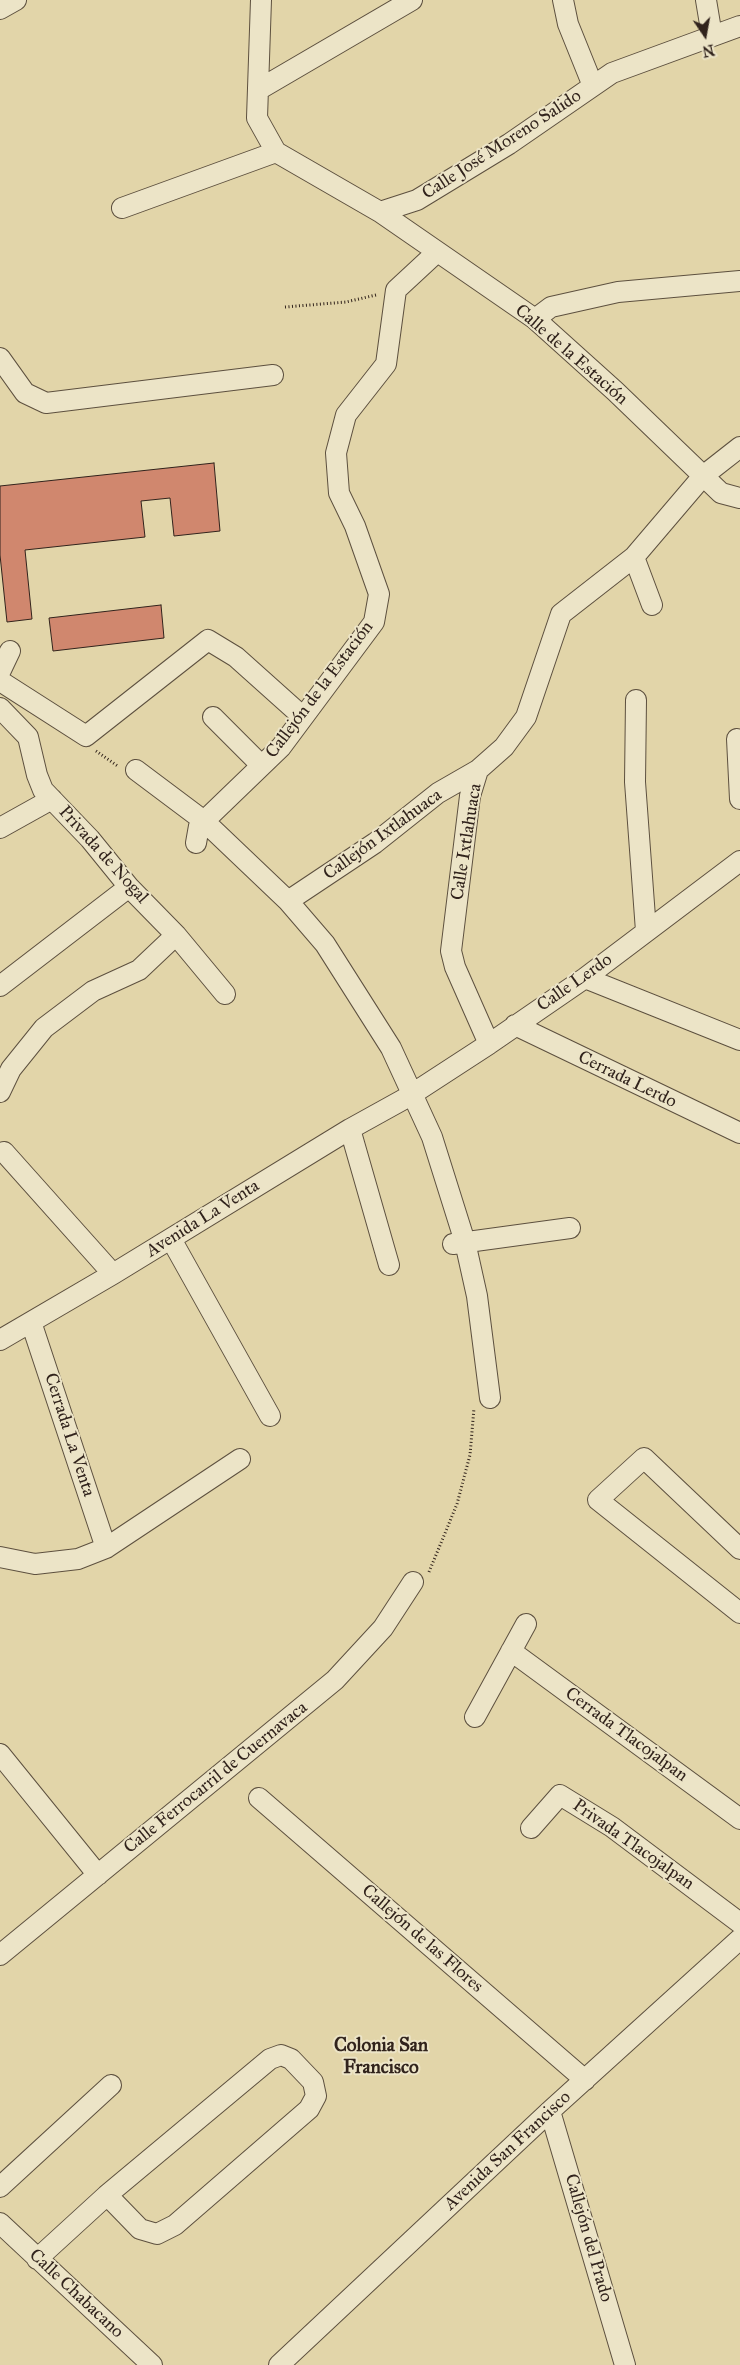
<!DOCTYPE html>
<html>
<head>
<meta charset="utf-8">
<style>
	body { margin:0 }
	#map { position:relative; width:740px; height:2365px; overflow:hidden; background:#e2d5a9; font-family:"IM FELL Great Primer",serif }
	canvas { display:block }
	.north { position:absolute; left:680px; top:10px; width:50px; height:50px; -webkit-text-stroke:4px #ece4c7; paint-order:stroke; rotate:168deg; font-size:14px; font-weight:700; line-height:20px; text-align:center; color:#31231c }
	.north::after { content:''; display:block; margin:auto; width:18px; height:22px; background:#31231c; clip-path:polygon(50% 0,100% 100%,50% 72%,0 100%) }
</style>
</head>
<body>
<div id="map">
<canvas width="740" height="2365"></canvas>
<div class="north">N</div>
</div>
<script>
const context = document.querySelector('canvas').getContext('2d');
context.lineJoin = 'round';
function fill(path, color) {
  context.fillStyle = color;
  context.fill(path, 'evenodd');
}
function shape(rows) {
  const path = new Path2D();
  for (const r of rows) {
    path.moveTo(r[0], r[1]);
    for (let i = 2; i < r.length; i += 2) path.lineTo(r[i], r[i + 1]);
  }
  return path;
}
function trace(path, color, width, dash) {
  context.strokeStyle = color;
  context.lineWidth = width;
  context.lineCap = dash ? 'butt' : 'round';
  context.setLineDash(dash || []);
  context.stroke(path);
}
function write(font, color, halo, rows, align = 'center') {
  context.font = font + ' "IM FELL Great Primer",serif';
  context.lineWidth = 4;
  context.setLineDash([]);
  context.textBaseline = 'middle';
  context.strokeStyle = halo;
  context.fillStyle = color;
  for (const [text, x, y, turn = 0] of rows) {
    context.save();
    context.translate(x, y);
    context.rotate((+turn || 0) * Math.PI / 180);
    context.textAlign = isNaN(turn) ? turn : align;
    if (halo) context.strokeText(text, 0, 0);
    context.fillText(text, 0, 0);
    context.restore();
  }
}
const building = shape([
	[214,463,220,531,174,536,170,498,141,501,145,537,25,550,32,619,7,622,0,555,0,486,214,463],
	[161,605,164,638,53,651,49,618,161,605]
]);
fill(building, '#d0876e');
trace(building, '#31231c', 1);
const minor = shape([
	[261,0,257,118,276,152,380,212,535,319,615,391,721,493,740,498],
	[563,0,568,24,593,86],
	[706,0,712,36],
	[0,9,16,0],
	[258,90,412,0],
	[122,208,276,152],
	[380,212,417,200,509,144,612,73,740,26],
	[535,319,551,307,618,292,740,281],
	[0,358,25,393,46,403,273,375],
	[634,557,652,605],
	[0,672,10,651],
	[0,681,86,736,208,640,236,657,303,717],
	[636,700,635,782,646,931],
	[0,708,28,737,37,775,43,790,90,839,129,887,176,935,225,994],
	[213,717,261,765],
	[737,739,740,799],
	[136,770,204,821,288,901,325,944,391,1048,432,1137,465,1242,477,1296,490,1398],
	[0,828,52,799],
	[196,843,199,826,281,747,374,622,379,594,355,526,339,493,336,453,346,415,386,364,396,290,437,252],
	[288,901,375,843,438,793,478,770],
	[585,978,740,1040],
	[0,986,129,887],
	[515,1025,740,1133],
	[489,1044,455,967,451,951,470,796,478,770,504,747,526,717,561,614,634,557,703,476,740,447],
	[0,1092,11,1069,44,1028,93,991,139,970,176,935],
	[350,1129,389,1265],
	[4,1152,113,1274],
	[171,1239,270,1416],
	[453,1244,570,1228],
	[31,1322,106,1548],
	[0,1340,113,1274,350,1129,406,1098,489,1044,585,978,740,861],
	[740,1549,644,1458,598,1500,740,1613],
	[0,1557,35,1564,78,1559,106,1548,240,1459],
	[511,1651,740,1819],
	[475,1717,526,1624],
	[0,1754,98,1875],
	[259,1798,585,2080],
	[531,1828,560,1795,612,1827,740,1923],
	[0,1955,335,1680,383,1628,413,1582],
	[550,2111,625,2365],
	[0,2187,111,2085],
	[0,2223,152,2365],
	[37,2259,107,2195,270,2059,281,2055,291,2059,313,2082,316,2096,309,2109,175,2225,157,2234,140,2229,107,2195],
	[279,2365,550,2111,740,1939]
]);
trace(minor, '#5d503f', 22);
trace(shape([
	[285,307,346,302,376,295],
	[96,751,119,767],
	[429,1572,457,1504,470,1455,474,1408]
]), '#31231c', 3, [1, 2.5]);
trace(minor, '#ece4c7', 20);
write('18px', '#31231c', '#ece4c7', [
	["Calle José Moreno Salido",502,145,-33],
	["Calle de la Estación",571,355,41],
	["Callejón de la Estación",320,690,-53],
	["Callejón Ixtlahuaca",383,835,-36],
	["Calle Ixtlahuaca",467,842,-81],
	["Privada de Nogal",103,855,48],
	["Calle Lerdo",575,983,-35],
	["Cerrada Lerdo",627,1080,26],
	["Avenida La Venta",203,1219,-32],
	["Cerrada La Venta",69,1435,72],
	["Cerrada Tlacojalpan",626,1735,36],
	["Calle Ferrocarril de Cuernavaca",216,1778,-39],
	["Privada Tlacojalpan",633,1845,35],
	["Callejón de las Flores",422,1939,41],
	["Avenida San Francisco",508,2151,-43],
	["Callejón del Prado",588,2238,74],
	["Calle Chabacano",76,2294,43]
]);
write('bold 19px', '#31231c', '#ece4c7', [
	["Colonia San",381,2046],
	["Francisco",381,2068]
]);
</script>
</body>
</html>
